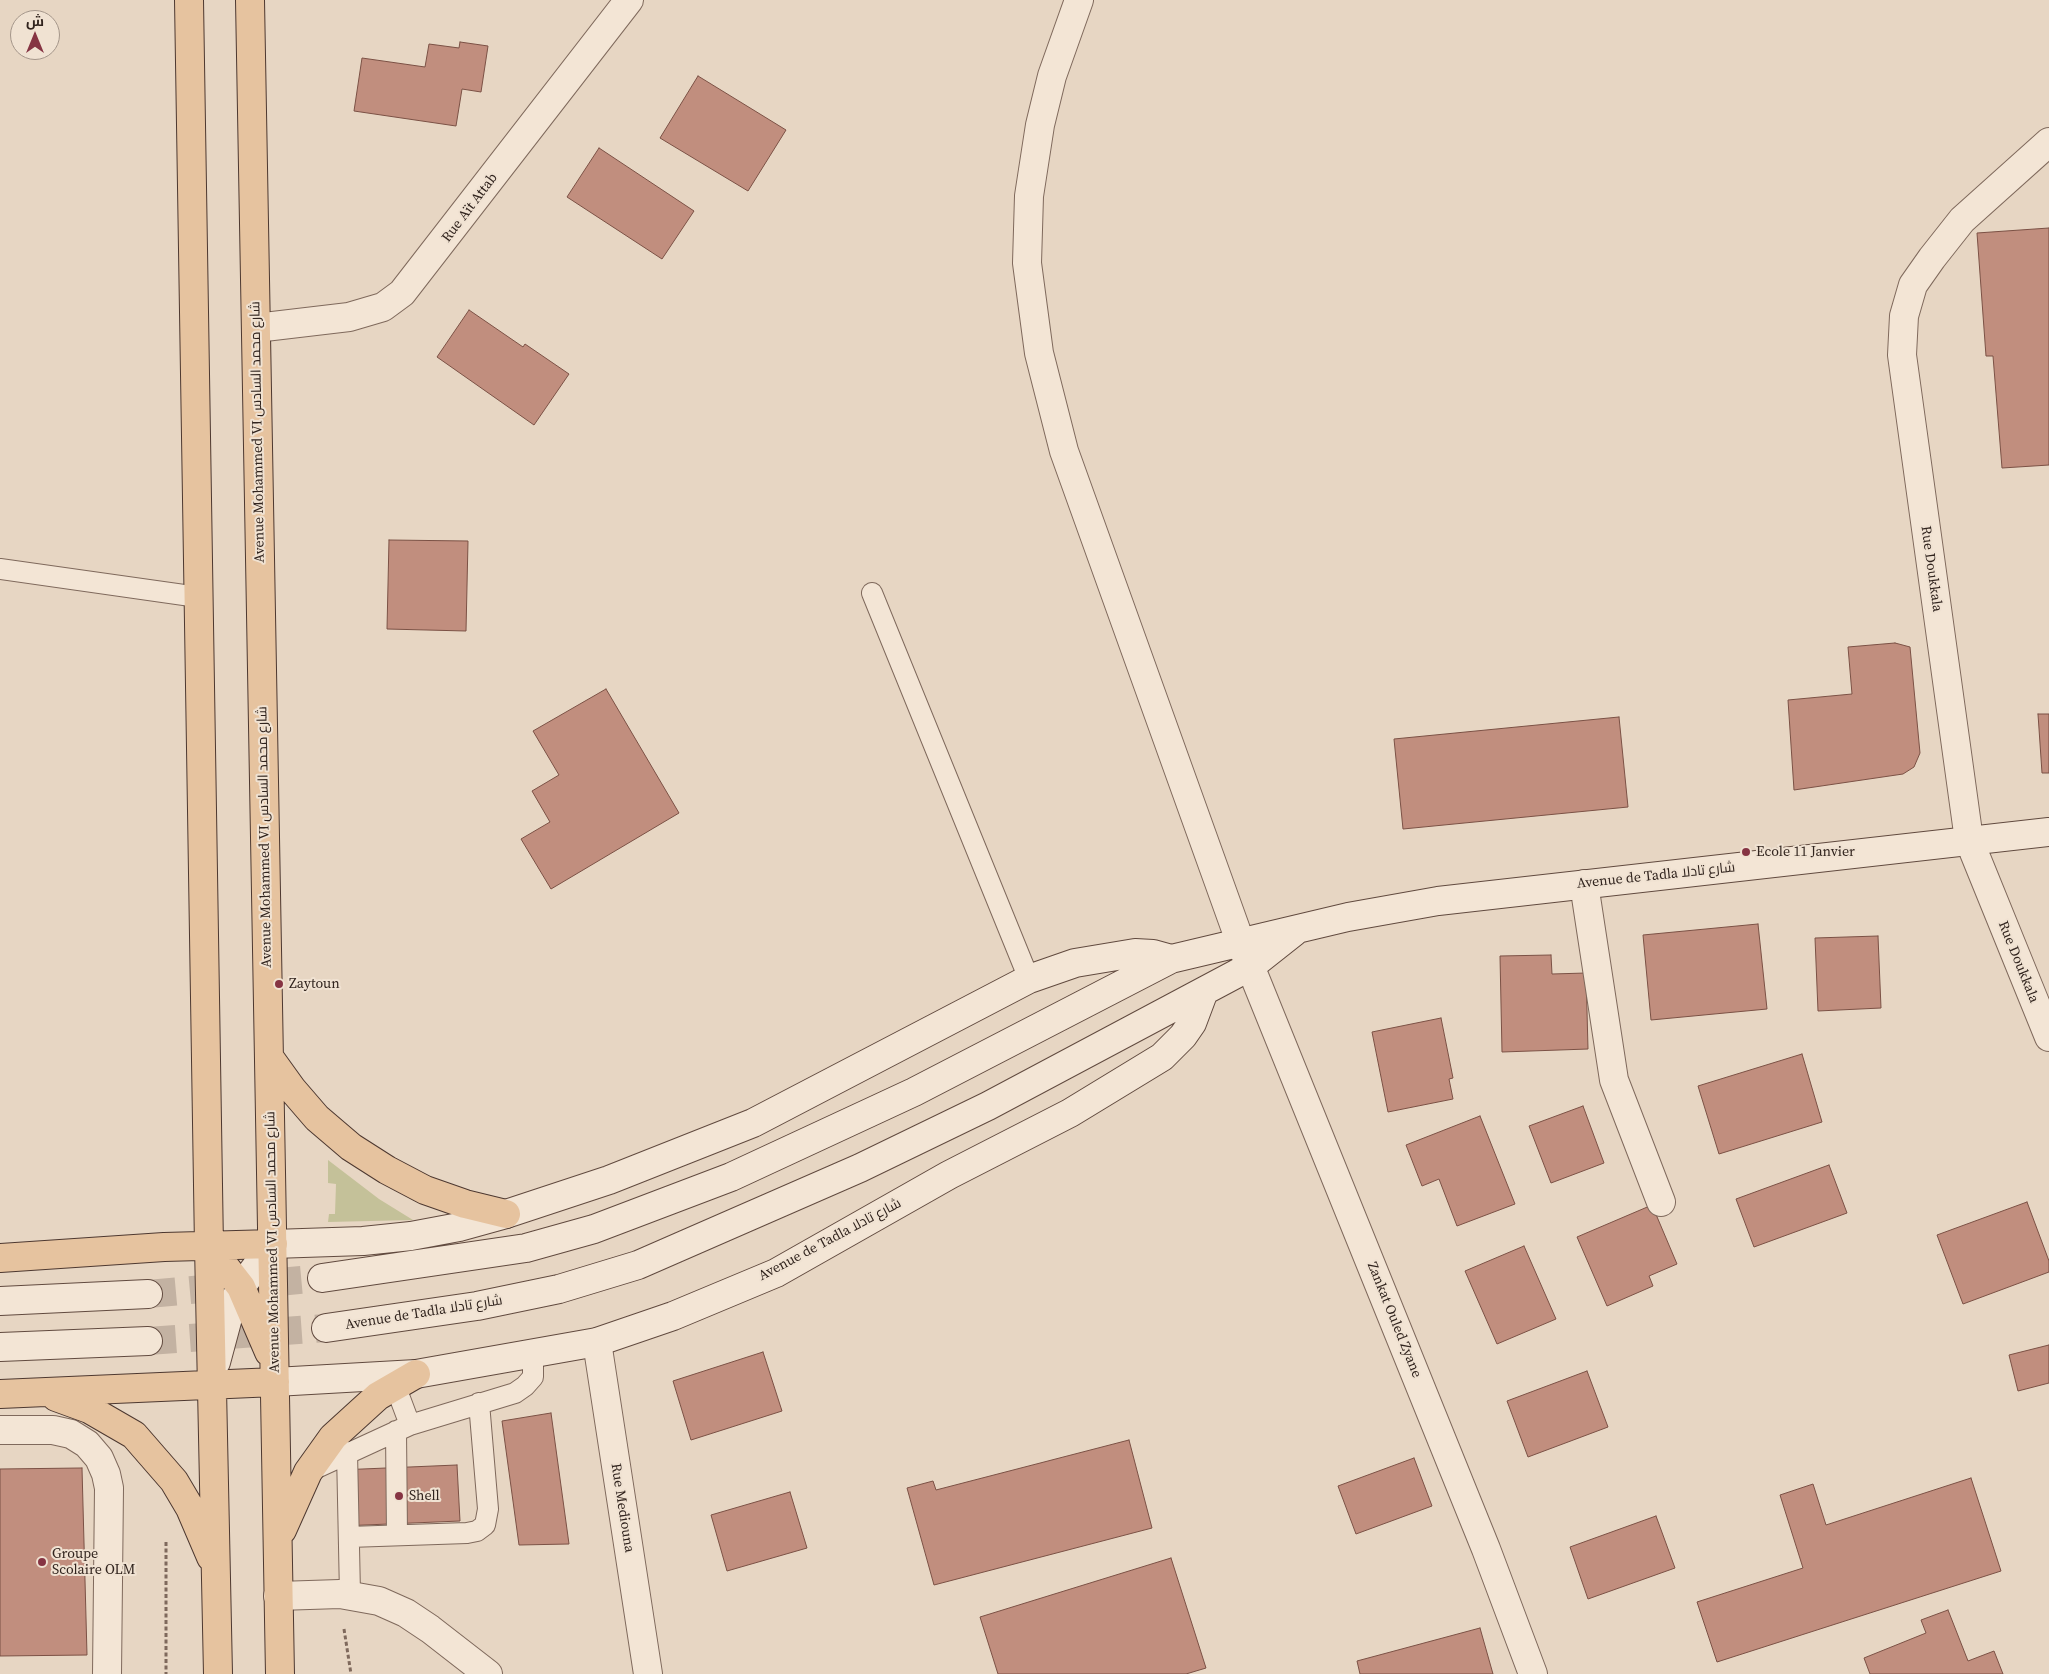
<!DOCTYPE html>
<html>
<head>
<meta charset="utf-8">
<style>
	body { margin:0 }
	#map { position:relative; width:2049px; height:1674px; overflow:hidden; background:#e7d6c3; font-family:"Source Serif 4",Cairo,serif }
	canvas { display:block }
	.north { position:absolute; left:10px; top:10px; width:50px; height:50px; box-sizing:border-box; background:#f0e2d2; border:1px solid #a4968a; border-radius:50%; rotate:0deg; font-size:14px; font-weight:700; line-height:20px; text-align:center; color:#31241e }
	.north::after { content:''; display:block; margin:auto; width:18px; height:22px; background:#863443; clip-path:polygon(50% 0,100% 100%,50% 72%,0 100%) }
</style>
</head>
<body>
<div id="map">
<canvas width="2049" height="1674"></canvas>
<div class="north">ش</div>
</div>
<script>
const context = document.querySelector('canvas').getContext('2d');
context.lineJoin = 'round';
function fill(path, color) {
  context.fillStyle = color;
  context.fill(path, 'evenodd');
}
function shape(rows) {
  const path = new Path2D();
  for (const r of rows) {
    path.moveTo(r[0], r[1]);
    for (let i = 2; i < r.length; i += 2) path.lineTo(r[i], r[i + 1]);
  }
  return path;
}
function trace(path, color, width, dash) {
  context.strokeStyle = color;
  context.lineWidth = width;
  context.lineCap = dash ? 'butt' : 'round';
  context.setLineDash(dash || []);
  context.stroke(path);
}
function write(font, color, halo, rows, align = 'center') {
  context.font = font + ' "Source Serif 4",Cairo,serif';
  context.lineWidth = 4;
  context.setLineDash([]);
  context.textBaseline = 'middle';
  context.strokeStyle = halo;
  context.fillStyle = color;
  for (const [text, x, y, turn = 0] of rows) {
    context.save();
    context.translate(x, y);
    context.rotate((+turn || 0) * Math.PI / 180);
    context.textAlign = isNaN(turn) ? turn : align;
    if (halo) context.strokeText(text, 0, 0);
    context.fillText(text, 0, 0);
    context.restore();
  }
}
fill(shape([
	[328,1160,379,1199,413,1220,328,1222,329,1214,335,1214,336,1184,328,1183]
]), '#c4c199');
const building = shape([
	[460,42,488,46,481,92,462,89,456,126,354,111,362,58,425,67,429,44,459,48,460,42],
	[698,76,786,130,748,191,660,138,698,76],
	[599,148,694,211,662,259,567,197,599,148],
	[2049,228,2049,465,2002,468,1993,356,1986,356,1977,233,2049,228],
	[469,310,523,347,525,344,569,374,534,425,437,357,469,310],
	[389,540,468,541,466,631,387,629,389,540],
	[1895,643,1910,647,1920,753,1914,767,1903,774,1794,790,1788,700,1852,694,1848,647,1895,643],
	[606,689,679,813,551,889,521,839,550,822,532,791,559,775,533,731,606,689],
	[2038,714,2049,714,2049,773,2042,773,2038,714],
	[1619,717,1628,807,1403,829,1394,739,1619,717],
	[1758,924,1767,1009,1651,1020,1643,935,1758,924],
	[1878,936,1881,1008,1818,1011,1815,938,1878,936],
	[1551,955,1552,974,1586,973,1588,1049,1502,1052,1500,956,1551,955],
	[1441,1018,1453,1078,1449,1079,1453,1099,1388,1112,1372,1032,1441,1018],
	[1802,1054,1822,1122,1719,1154,1698,1086,1802,1054],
	[1583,1106,1604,1163,1551,1183,1529,1126,1583,1106],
	[1480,1116,1515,1204,1457,1226,1439,1179,1422,1186,1406,1145,1480,1116],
	[1829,1165,1847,1213,1754,1247,1736,1199,1829,1165],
	[2027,1202,2049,1261,2049,1272,1963,1304,1937,1235,2027,1202],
	[1652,1205,1677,1264,1649,1276,1653,1286,1607,1306,1577,1237,1652,1205],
	[1524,1246,1556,1319,1497,1344,1465,1271,1524,1246],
	[2049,1345,2049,1383,2018,1391,2009,1355,2049,1345],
	[763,1352,782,1411,691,1440,673,1381,763,1352],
	[1587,1371,1608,1427,1528,1457,1507,1401,1587,1371],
	[551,1413,569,1544,519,1545,502,1421,551,1413],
	[1129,1440,1152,1528,934,1585,907,1488,933,1481,936,1490,1129,1440],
	[1414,1458,1432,1506,1356,1534,1338,1486,1414,1458],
	[457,1465,460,1521,341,1526,339,1470,457,1465],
	[82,1468,87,1655,0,1656,0,1469,82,1468],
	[1971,1478,2001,1571,1717,1662,1697,1602,1803,1568,1780,1495,1813,1484,1826,1525,1971,1478],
	[790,1492,807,1548,727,1571,711,1515,790,1492],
	[1656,1516,1675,1568,1588,1599,1570,1547,1656,1516],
	[1171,1558,1206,1668,1186,1674,998,1674,980,1617,1171,1558],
	[1948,1610,1968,1661,1994,1651,2003,1674,1870,1674,1864,1658,1926,1633,1921,1620,1948,1610],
	[1480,1628,1493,1674,1360,1674,1357,1661,1480,1628]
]);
fill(building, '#c18e7e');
trace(building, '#7b5145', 1);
trace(shape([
	[148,1294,322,1278],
	[148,1341,326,1328]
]), '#c3b2a2', 28, [28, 14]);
const service = shape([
	[0,569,198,597],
	[872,593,1029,979],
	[395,1385,410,1425],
	[396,1431,397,1535],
	[347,1452,350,1594],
	[310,1471,410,1425,515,1393,525,1386,533,1377,533,1355],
	[349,1537,467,1533,477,1531,485,1525,488,1509,479,1403]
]);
const minor = shape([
	[1079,0,1052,76,1040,125,1029,196,1027,263,1039,353,1064,451,1240,941,1486,1549,1533,1674],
	[2049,142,1962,220,1932,258,1913,285,1904,316,1902,355,1969,840,2049,1037],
	[256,328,349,317,383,307,402,293,629,0],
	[1584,884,1614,1080,1661,1202],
	[597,1342,648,1674],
	[0,1430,53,1430,71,1434,87,1444,99,1458,106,1474,109,1488,107,1674],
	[278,1596,340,1594,379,1601,406,1613,430,1629,488,1674]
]);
const secondary = shape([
	[322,1278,526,1248,594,1229,731,1177,914,1092,1171,959],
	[0,1301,148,1294],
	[326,1328,477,1306,559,1289,638,1265,860,1168,988,1106,1204,991],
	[0,1347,148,1341],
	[216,1362,230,1310,241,1287,273,1244,363,1241,411,1236,459,1227,506,1214,609,1180,753,1123,1029,979,1075,963,1135,953,1153,954,1171,959,1348,917,1438,901,2049,832],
	[275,1382,416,1374,597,1342,673,1316,776,1273,949,1175,1070,1113,1162,1057,1183,1036,1192,1023,1204,991,1251,966,1294,932]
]);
const primary = shape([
	[189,0,209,1246,218,1674],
	[250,0,280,1674],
	[269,1057,292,1089,317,1118,351,1147,387,1170,425,1190,465,1204,506,1214],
	[209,1246,241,1287,269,1352],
	[0,1258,164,1247,273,1244],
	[0,1394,275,1382],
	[56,1397,89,1409,134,1435,174,1481,190,1508,211,1557],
	[282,1530,308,1472,333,1437,378,1396,416,1374]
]);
trace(service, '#7f695c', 22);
trace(minor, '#7f695c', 30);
trace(secondary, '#614a3f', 30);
trace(primary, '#4d3830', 30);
trace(shape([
	[166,1542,166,1674],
	[344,1629,351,1674]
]), '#7f695c', 3, [4, 2.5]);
trace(service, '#f3e5d5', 20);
trace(minor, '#f3e5d5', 28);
trace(secondary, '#f3e5d5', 28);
trace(primary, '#e6c39f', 28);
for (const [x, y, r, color] of [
	[1746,852,5,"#863443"],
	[279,984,5,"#863443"],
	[399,1496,5,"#863443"],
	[42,1562,5,"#863443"]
]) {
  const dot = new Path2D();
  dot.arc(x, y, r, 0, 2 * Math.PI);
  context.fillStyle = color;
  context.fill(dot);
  trace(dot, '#f0e2d2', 2);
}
write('14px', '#31241e', '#f0e2d2', [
	["Rue Aït Attab",470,208,-53],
	["Avenue Mohammed VI شارع محمد السادس",258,432,-91],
	["Rue Doukkala",1931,569,82],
	["Avenue Mohammed VI شارع محمد السادس",265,837,-91],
	["Avenue de Tadla شارع تادلا",1656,876,-6],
	["Rue Doukkala",2018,962,68],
	["Avenue de Tadla شارع تادلا",830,1240,-28],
	["Avenue Mohammed VI شارع محمد السادس",273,1242,-91],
	["Avenue de Tadla شارع تادلا",424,1313,-9],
	["Zankat Ouled Zyane",1394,1320,68],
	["Rue Mediouna",622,1508,81]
]);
write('14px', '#31241e', '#f0e2d2', [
	["Ecole 11 Janvier",1756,852],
	["Zaytoun",289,984],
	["Shell",409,1496],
	["Groupe",52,1554],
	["Scolaire OLM",52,1570]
], 'left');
</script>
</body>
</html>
